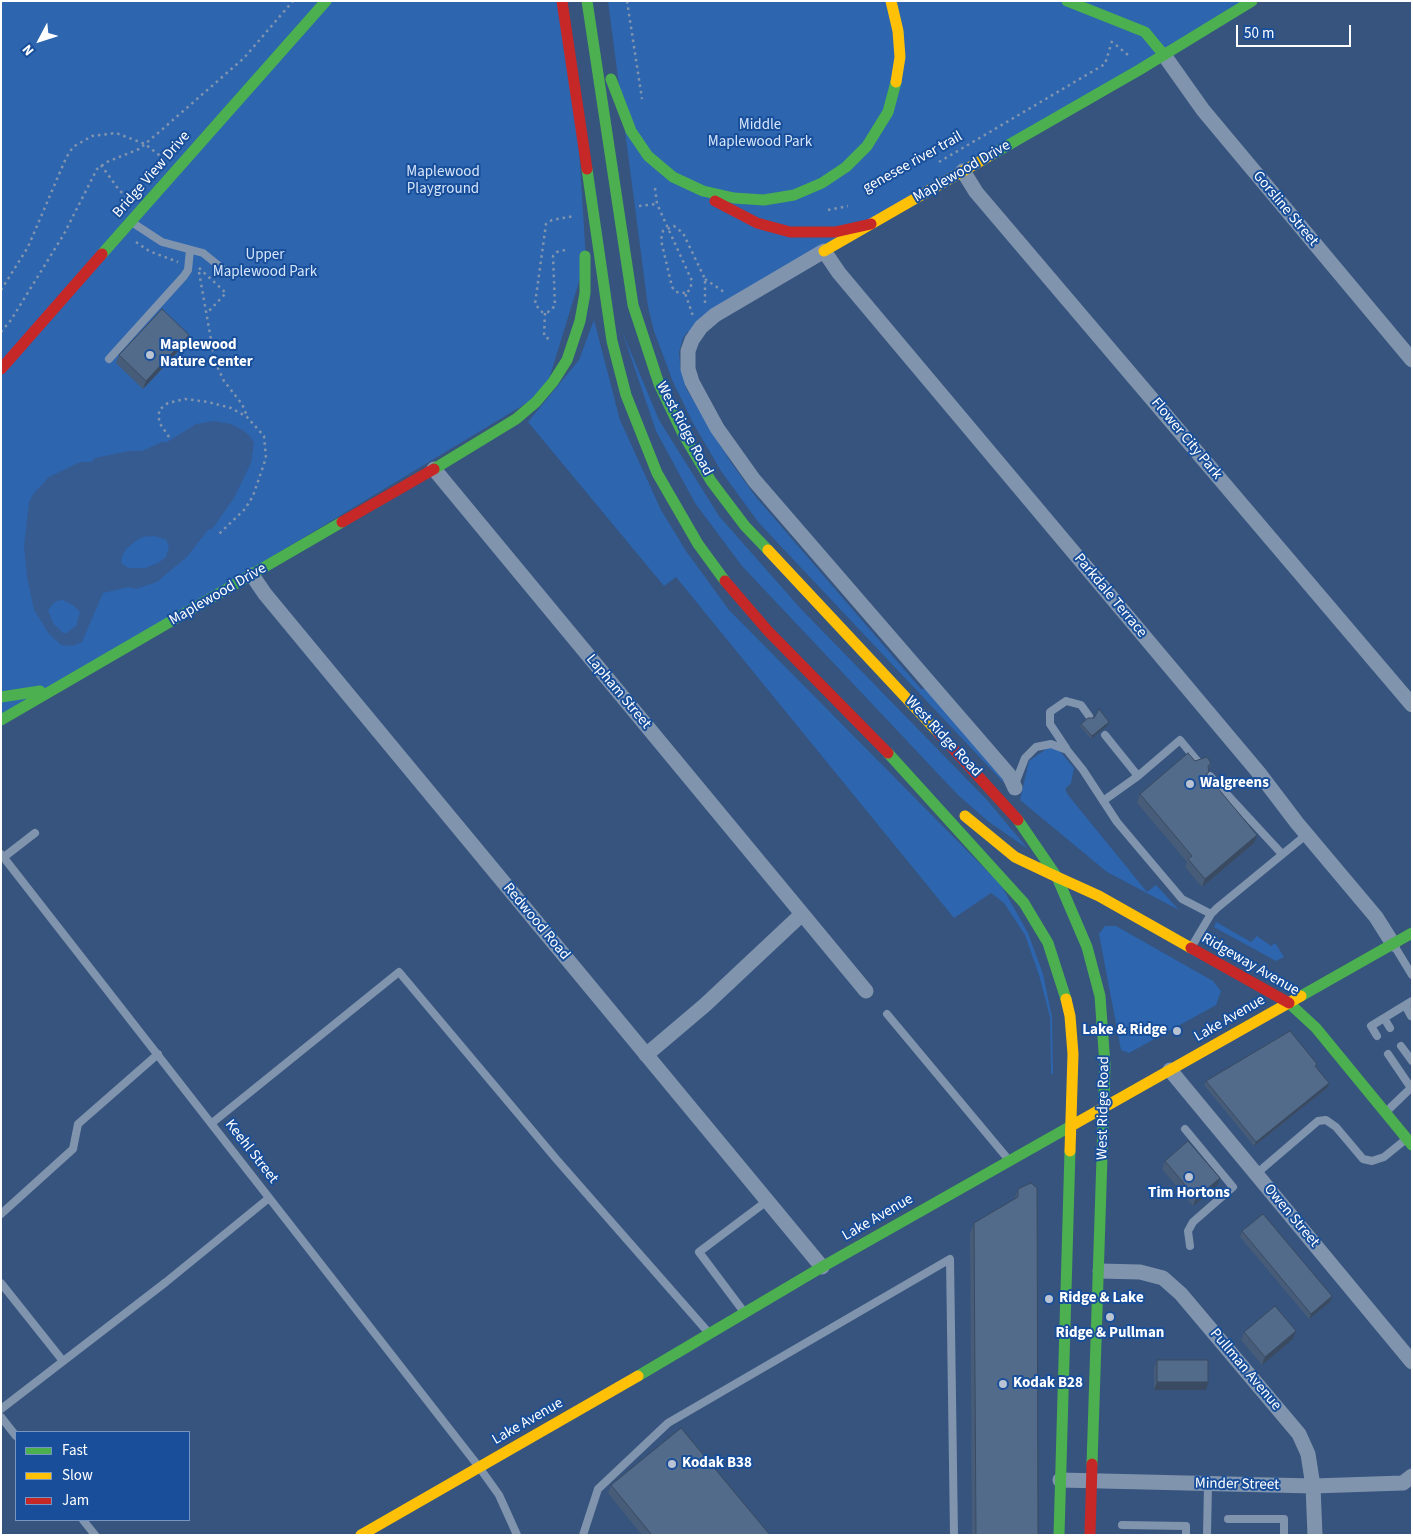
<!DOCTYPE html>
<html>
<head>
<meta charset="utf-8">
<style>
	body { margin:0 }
	#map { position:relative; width:1413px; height:1536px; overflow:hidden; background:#36547d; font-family:"Source Sans 3",sans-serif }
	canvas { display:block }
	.frame { position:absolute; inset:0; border:2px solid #fff; pointer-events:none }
	.legend { position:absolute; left:15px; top:1431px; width:175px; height:90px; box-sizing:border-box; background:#194f9a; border:1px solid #7595c2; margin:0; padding:6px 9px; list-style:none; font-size:15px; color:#fff }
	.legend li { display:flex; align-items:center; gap:10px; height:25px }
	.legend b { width:25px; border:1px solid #7595c2 }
	.north { position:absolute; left:15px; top:15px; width:50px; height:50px; -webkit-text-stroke:4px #194f9a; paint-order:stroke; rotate:230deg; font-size:14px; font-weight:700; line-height:20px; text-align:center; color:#fff }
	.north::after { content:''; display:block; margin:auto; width:18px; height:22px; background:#fff; clip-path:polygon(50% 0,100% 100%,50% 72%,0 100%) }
	.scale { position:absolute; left:1236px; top:25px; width:115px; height:22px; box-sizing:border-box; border:2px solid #fff; border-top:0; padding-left:6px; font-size:15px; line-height:18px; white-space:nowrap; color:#fff; -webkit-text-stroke:4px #194f9a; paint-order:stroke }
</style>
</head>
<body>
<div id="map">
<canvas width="1413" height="1536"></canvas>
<div class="frame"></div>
<ul class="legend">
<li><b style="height:6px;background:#4caf50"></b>Fast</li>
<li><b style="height:6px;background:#ffc107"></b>Slow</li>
<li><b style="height:6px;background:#c62828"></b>Jam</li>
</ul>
<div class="north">N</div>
<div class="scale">50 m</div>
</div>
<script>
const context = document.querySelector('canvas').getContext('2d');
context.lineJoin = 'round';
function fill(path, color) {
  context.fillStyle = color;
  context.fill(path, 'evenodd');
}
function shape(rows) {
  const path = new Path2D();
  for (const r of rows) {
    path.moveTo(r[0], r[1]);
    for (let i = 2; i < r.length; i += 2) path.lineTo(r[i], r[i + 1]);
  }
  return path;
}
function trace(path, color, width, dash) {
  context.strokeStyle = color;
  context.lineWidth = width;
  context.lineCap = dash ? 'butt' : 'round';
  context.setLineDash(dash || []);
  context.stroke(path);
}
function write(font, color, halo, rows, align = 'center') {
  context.font = font + ' "Source Sans 3",sans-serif';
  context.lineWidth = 4;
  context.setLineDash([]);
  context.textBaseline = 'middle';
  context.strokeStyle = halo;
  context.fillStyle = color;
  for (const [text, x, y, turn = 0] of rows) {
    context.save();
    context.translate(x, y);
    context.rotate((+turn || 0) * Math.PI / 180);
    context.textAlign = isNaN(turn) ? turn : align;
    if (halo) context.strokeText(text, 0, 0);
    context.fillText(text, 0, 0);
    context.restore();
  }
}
fill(shape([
	[1,1,562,1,577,119,586,259,545,392,1,720],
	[608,1,1252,1,715,315,692,340,688,331,683,338,679,352,680,365,686,388,730,461,756,497,921,689,927,689,1005,780,1003,782,759,523,721,471,693,423,673,382,654,331,648,307],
	[594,320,620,420,661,510,686,551,729,610,1001,885,1028,933,1043,974,1052,1017,1053,1074,1051,1074,1050,1017,1039,975,1025,935,1004,903,991,893,954,918,676,577,664,586,528,422,579,360],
	[622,331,659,420,719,516,801,609,987,800,1028,849,989,822,958,795,742,566,695,503,656,431],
	[1049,747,1059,750,1074,768,1071,783,1065,789,1068,795,1147,892,1156,885,1179,910,1107,872,1020,800,1029,761],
	[1216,922,1251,942,1257,936,1271,946,1275,943,1284,957,1276,961,1214,927],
	[1105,926,1116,926,1213,981,1221,991,1216,1005,1129,1053,1121,1050,1099,934]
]), '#2d65af');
fill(shape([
	[214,421,231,424,241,429,249,435,254,443,251,463,234,498,213,528,208,530,187,557,165,575,157,582,136,589,129,587,103,593,82,642,72,646,61,645,49,634,34,610,27,577,24,546,29,502,34,493,49,477,80,462,91,462,95,458,129,451,142,451,162,442,167,442,196,424],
	[154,536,166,540,169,546,166,557,158,563,145,568,128,568,121,563,122,556,126,549,136,541,142,537],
	[63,600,74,606,80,612,76,626,66,633,63,633,53,623,48,610,56,601]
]), '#365b91');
trace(shape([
	[627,1,642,99],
	[1116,45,1128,55],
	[939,162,1105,64,1113,38],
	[101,165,119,190,129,199],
	[655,188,657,204,692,281,690,290,685,293,693,316],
	[639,206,657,204],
	[828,210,848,206],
	[136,242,149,251,178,262],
	[565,250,557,252,553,256,555,306,548,312,542,312,535,304,546,224,552,220,574,216],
	[199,268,226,293,207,313],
	[199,272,215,362,224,381,242,404,247,416],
	[705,279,724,292],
	[1,290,28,247,66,158,73,147,92,136,116,133,145,144,163,158],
	[685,293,676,292,672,287,661,240,663,231,674,226,683,233,705,279,705,304],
	[545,313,544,336,552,341],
	[1,332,11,320,64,234,97,169,107,162,139,149,158,133,244,58,293,1],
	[169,437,159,422,159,410,168,403,185,399,208,402,231,408,247,417,264,436,266,458,253,496,245,509,219,534]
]), '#8194ae', 2.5, [2.5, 4]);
trace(shape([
	[133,223,162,242,203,253,224,270],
	[109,359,184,276,188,270,190,250],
	[1105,735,1138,776],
	[1066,748,1050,724,1050,712,1066,701,1081,705,1089,716],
	[1210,776,1282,854],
	[1015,784,1025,758,1036,747,1051,744,1067,750,1083,770,1117,822,1182,899,1211,914],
	[1103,801,1138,776,1180,740,1199,763],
	[1,854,479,1467,499,1495,517,1535],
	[4,857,35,833],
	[1192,946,1211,914,1217,908,1306,835],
	[1395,947,1412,975],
	[1405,1005,1411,1016],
	[887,1014,1008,1159],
	[1384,1018,1390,1028],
	[1377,1036,1371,1026,1412,1001],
	[1401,1046,1412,1061],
	[1388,1054,1411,1088],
	[1387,1111,1412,1087],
	[212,1123,399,972,557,1160,708,1332],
	[1185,1129,1233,1187,1193,1222,1188,1231,1190,1246],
	[1256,1174,1318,1121,1326,1120,1336,1127,1363,1159,1372,1161,1384,1157,1405,1140],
	[1,1214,73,1149,78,1124,158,1054],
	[1,1283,63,1361],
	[744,1312,699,1252,767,1201],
	[1,1409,166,1282,269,1198],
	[1,1417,16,1436],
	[1228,1519,1284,1519,1284,1535],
	[83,1520,95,1535],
	[1122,1525,1186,1526,1186,1535],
	[583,1535,598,1489,668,1423,950,1259,954,1535],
	[1207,1535,1208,1484]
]), '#8194ae', 8);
trace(shape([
	[1164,55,1203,110,1412,360],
	[963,171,976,192,1412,705],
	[434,469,866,991],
	[252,575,265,594,822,1267],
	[1015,788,1009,775,754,480,717,428,692,382,688,369,688,351,692,340,701,327,715,315,824,251,839,273,1259,773,1297,823,1376,917,1393,944],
	[646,1055,705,1005,802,914],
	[1170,1070,1412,1362],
	[1100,1271,1140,1272,1163,1278,1181,1294,1299,1434,1308,1454,1313,1486,1315,1535],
	[1060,1480,1313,1486,1403,1483,1412,1476]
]), '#8194ae', 15);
trace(shape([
	[587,1,633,305,659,384,683,434,711,481,745,526,768,550],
	[1067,1,1145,32,1164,55],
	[611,79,631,131,648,156,673,177,703,191,734,198,764,200,794,195,822,183,846,167,867,146,888,112,896,82],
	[991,155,1139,70,1252,1],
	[587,169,612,341,626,395,657,473,698,544,725,581],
	[102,254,326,1],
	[434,469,516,419,536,402,553,382,567,360,580,321,585,293,585,256],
	[1,697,40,691],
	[1,720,342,522],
	[888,753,1024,903,1048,943,1066,999],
	[1018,820,1057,877,1087,947,1100,996,1105,1065,1092,1464],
	[1301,996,1412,933],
	[1289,1003,1316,1028,1412,1145],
	[638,1376,822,1267,1071,1126],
	[1059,1535,1070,1151]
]), '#4caf50', 11);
trace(shape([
	[891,1,898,31,900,57,896,82],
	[824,251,991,155],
	[768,550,938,732],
	[965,816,1015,857,1057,877],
	[1057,877,1099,896,1191,948],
	[1066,999,1070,1016,1073,1054,1070,1151],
	[1071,1126,1301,996],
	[361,1535,638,1376]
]), '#ffc107', 11);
trace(shape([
	[562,1,587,169],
	[715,201,757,223,790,232,835,232,871,224],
	[1,369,102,254],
	[342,522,434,469],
	[725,581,768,631,888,753],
	[938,732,1018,820],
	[1191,948,1289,1003],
	[1090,1535,1092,1464]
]), '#c62828', 11);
fill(shape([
	[186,343,143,389,116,363,119,355],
	[1081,724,1108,725,1091,739,1080,726],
	[1195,761,1211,763,1207,776,1254,843,1202,887,1185,867,1187,862,1137,803,1140,794],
	[1412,837,1412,845,1410,842],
	[1316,1068,1329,1083,1327,1088,1254,1146,1204,1085,1206,1081],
	[1165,1161,1217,1186,1193,1206,1162,1169],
	[1018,1189,1038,1535,972,1535,970,1233,974,1223,1014,1200],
	[1242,1231,1332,1296,1330,1302,1309,1319,1240,1237],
	[1244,1332,1293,1339,1262,1365,1241,1340],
	[1157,1360,1206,1390,1154,1390,1154,1368],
	[611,1485,770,1535,642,1535,608,1493]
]), '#475c78');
fill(shape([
	[189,335,186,343,143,389,146,381],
	[1109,722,1108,725,1091,739,1092,736],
	[1257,835,1254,843,1202,887,1205,879],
	[1329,1083,1327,1088,1254,1146,1256,1142],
	[1220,1178,1217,1186,1193,1206,1196,1198],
	[1332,1296,1330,1302,1309,1319,1311,1314],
	[1296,1331,1293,1339,1262,1365,1265,1357],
	[1157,1382,1208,1382,1206,1390,1154,1390]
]), '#3a4b61');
const building = shape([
	[162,309,189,335,146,381,119,355,162,309],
	[1099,709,1109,722,1092,736,1081,724,1088,718,1094,718,1099,709],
	[1188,753,1195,761,1207,757,1211,763,1208,766,1209,772,1206,774,1257,835,1205,879,1188,859,1192,856,1140,794,1188,753],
	[1290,1031,1317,1064,1315,1066,1329,1083,1256,1142,1206,1081,1290,1031],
	[1188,1141,1220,1178,1196,1198,1165,1161,1188,1141],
	[1031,1183,1037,1188,1038,1535,976,1535,974,1223,1018,1197,1018,1189,1031,1183],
	[1263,1214,1332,1296,1311,1314,1242,1231,1263,1214],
	[1275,1306,1296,1331,1265,1357,1244,1332,1275,1306],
	[1157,1360,1208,1360,1208,1382,1157,1382,1157,1360],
	[681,1428,770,1535,652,1535,611,1485,681,1428]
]);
fill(building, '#536b8b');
trace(building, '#3a4b61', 1);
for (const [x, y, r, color] of [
	[150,355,5,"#b9c3d2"],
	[1190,784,5,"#b9c3d2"],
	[1177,1031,5,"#b9c3d2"],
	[1189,1177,5,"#b9c3d2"],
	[1049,1299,5,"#b9c3d2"],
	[1110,1317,5,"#b9c3d2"],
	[1003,1384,5,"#b9c3d2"],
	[672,1464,5,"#b9c3d2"]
]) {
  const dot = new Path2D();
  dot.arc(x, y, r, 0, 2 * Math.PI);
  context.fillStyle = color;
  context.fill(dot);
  trace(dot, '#194f9a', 2);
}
write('15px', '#d6e6fc', '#194f9a', [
	["Middle",760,126],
	["Maplewood Park",760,143],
	["Maplewood",443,173],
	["Playground",443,190],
	["Upper",265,256],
	["Maplewood Park",265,273]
]);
write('15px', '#fff', '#194f9a', [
	["genesee river trail",913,163,-29],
	["Maplewood Drive",962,172,-30],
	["Bridge View Drive",152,175,-49],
	["Gorsline Street",1285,209,50],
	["West Ridge Road",684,429,62],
	["Flower City Park",1186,439,50],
	["Maplewood Drive",218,595,-30],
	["Parkdale Terrace",1110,596,50],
	["Lapham Street",618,692,50],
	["West Ridge Road",943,737,47],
	["Redwood Road",536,922,50],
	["Ridgeway Avenue",1250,965,30],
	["Lake Avenue",1230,1019,-30],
	["West Ridge Road",1104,1108,-89],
	["Keehl Street",251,1152,52],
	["Owen Street",1291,1216,50],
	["Lake Avenue",878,1218,-30],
	["Pullman Avenue",1245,1370,50],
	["Lake Avenue",528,1422,-30],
	["Minder Street",1237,1485,1]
]);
write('bold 15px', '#fff', '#194f9a', [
	["Maplewood",160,346],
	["Nature Center",160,363],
	["Walgreens",1200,784],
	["Lake & Ridge",1167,1031,"right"],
	["Tim Hortons",1189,1194,"center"],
	["Ridge & Lake",1059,1299],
	["Ridge & Pullman",1110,1334,"center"],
	["Kodak B28",1013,1384],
	["Kodak B38",682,1464]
], 'left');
</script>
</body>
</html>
